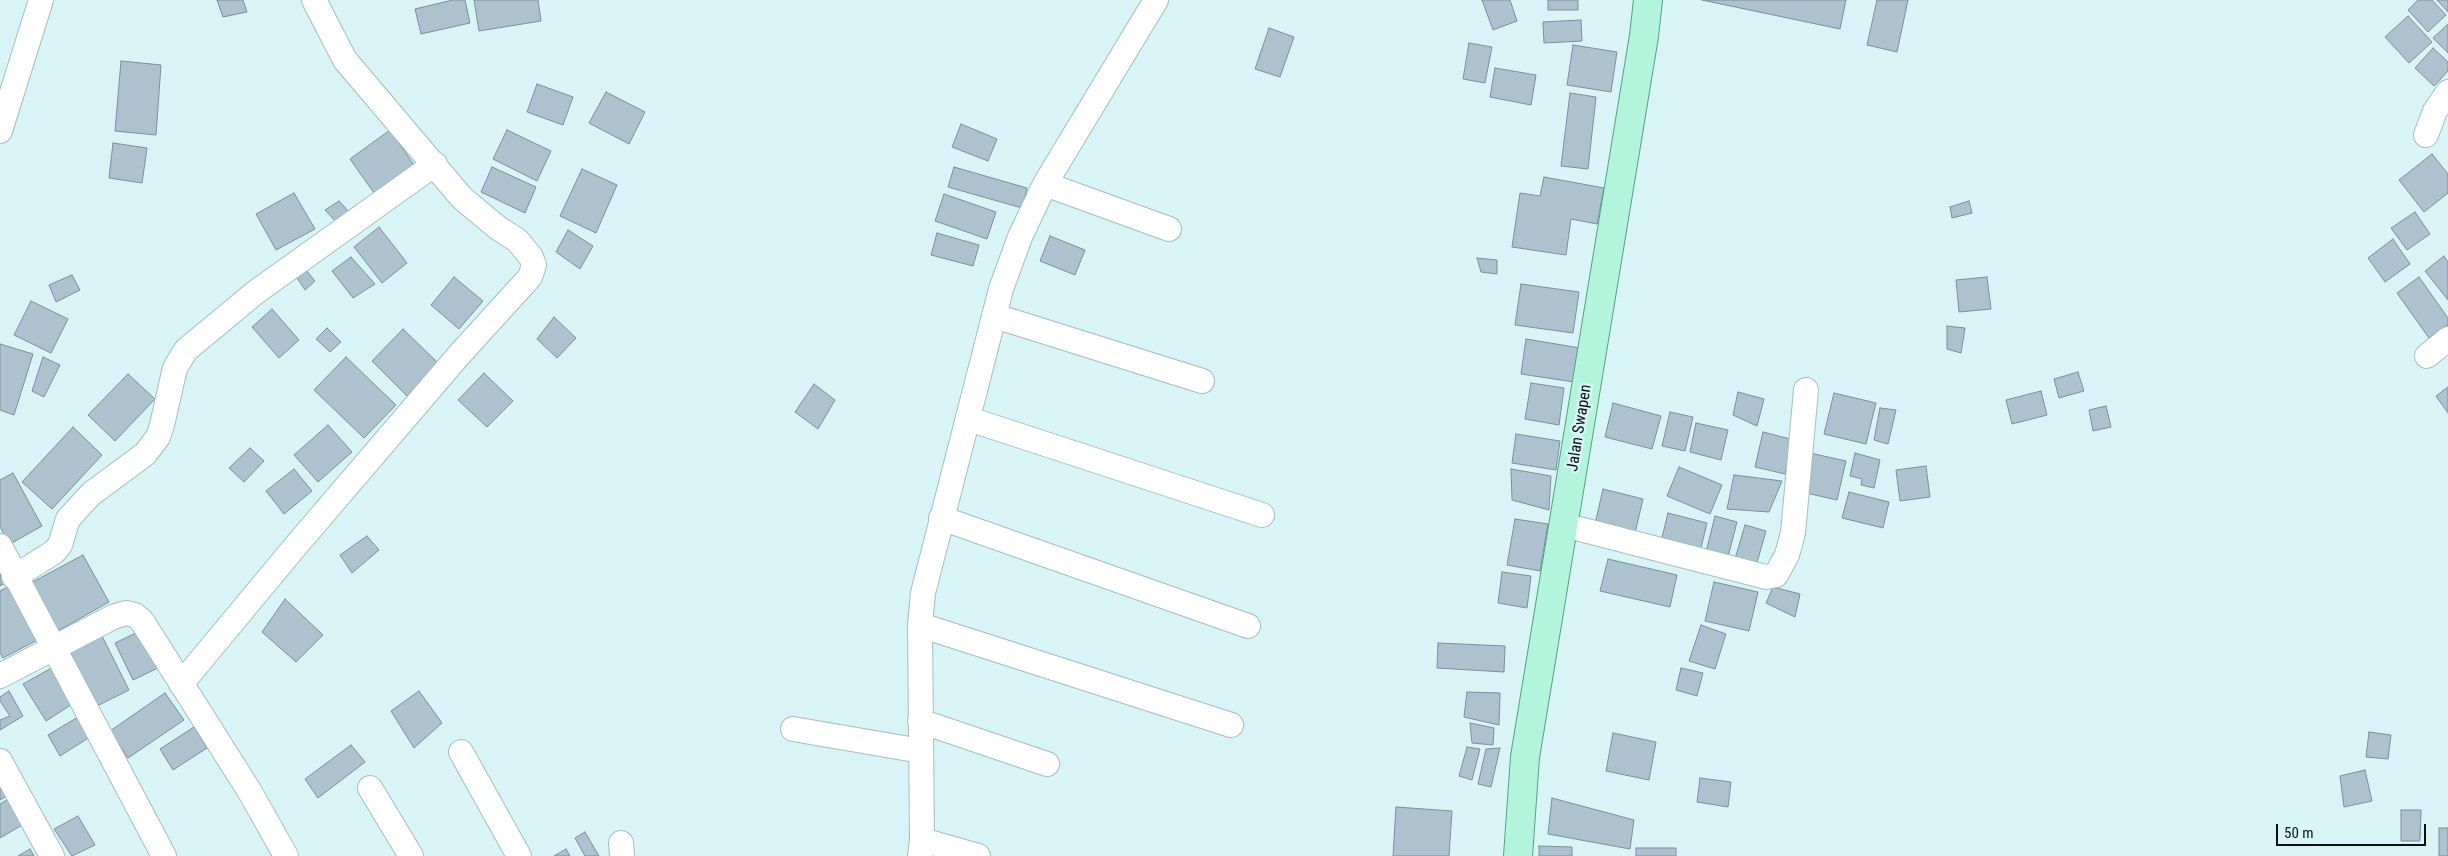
<!DOCTYPE html>
<html>
<head>
<meta charset="utf-8">
<style>
	body { margin:0 }
	#map { position:relative; width:2448px; height:856px; overflow:hidden; background:#d8f4f6; font-family:"Roboto Condensed",sans-serif }
	canvas { display:block }
	.scale { position:absolute; left:2276px; top:824px; width:150px; height:22px; box-sizing:border-box; border:2px solid #091314; border-top:0; padding-left:6px; font-size:15px; line-height:18px; white-space:nowrap; color:#091314; -webkit-text-stroke:4px #d8f4f6; paint-order:stroke }
</style>
</head>
<body>
<div id="map">
<canvas width="2448" height="856"></canvas>
<div class="scale">50 m</div>
</div>
<script>
const context = document.querySelector('canvas').getContext('2d');
context.lineJoin = 'round';
function fill(path, color) {
  context.fillStyle = color;
  context.fill(path, 'evenodd');
}
function shape(rows) {
  const path = new Path2D();
  for (const r of rows) {
    path.moveTo(r[0], r[1]);
    for (let i = 2; i < r.length; i += 2) path.lineTo(r[i], r[i + 1]);
  }
  return path;
}
function trace(path, color, width, dash) {
  context.strokeStyle = color;
  context.lineWidth = width;
  context.lineCap = dash ? 'butt' : 'round';
  context.setLineDash(dash || []);
  context.stroke(path);
}
function write(font, color, halo, rows, align = 'center') {
  context.font = font + ' "Roboto Condensed",sans-serif';
  context.lineWidth = 5;
  context.setLineDash([]);
  context.textBaseline = 'middle';
  context.strokeStyle = halo;
  context.fillStyle = color;
  for (const [text, x, y, turn = 0] of rows) {
    context.save();
    context.translate(x, y);
    context.rotate((+turn || 0) * Math.PI / 180);
    context.textAlign = isNaN(turn) ? turn : align;
    if (halo) context.strokeText(text, 0, 0);
    context.fillText(text, 0, 0);
    context.restore();
  }
}
const building = shape([
	[217,0,243,0,247,12,223,17,217,0],
	[453,0,465,0,470,23,421,34,415,9,453,0],
	[474,0,538,0,541,21,479,31,474,0],
	[1482,0,1510,0,1517,21,1493,30,1482,0],
	[1548,0,1578,0,1578,10,1548,10,1548,0],
	[1702,0,1846,0,1840,29,1702,0],
	[1877,0,1908,0,1897,52,1867,45,1877,0],
	[2418,0,2432,0,2446,15,2428,32,2408,10,2418,0],
	[2437,0,2448,0,2448,12,2437,0],
	[2408,16,2432,42,2409,63,2385,37,2408,16],
	[1581,20,1582,41,1544,43,1543,22,1581,20],
	[2447,25,2448,25,2448,53,2433,38,2447,25],
	[1269,28,1294,37,1280,77,1255,69,1269,28],
	[1469,43,1492,47,1485,83,1463,79,1469,43],
	[1573,45,1617,52,1611,92,1567,85,1573,45],
	[2433,48,2448,62,2448,71,2434,86,2415,68,2433,48],
	[121,61,161,65,156,135,115,131,121,61],
	[1495,68,1536,75,1531,105,1490,97,1495,68],
	[537,84,573,97,563,125,527,112,537,84],
	[606,92,645,112,629,144,589,123,606,92],
	[1570,93,1596,97,1588,169,1561,166,1570,93],
	[961,124,997,139,988,161,952,147,961,124],
	[390,130,414,165,374,193,350,159,390,130],
	[507,130,551,151,537,181,493,159,507,130],
	[113,143,147,148,142,183,109,178,113,143],
	[2432,154,2448,174,2448,193,2424,212,2399,180,2432,154],
	[492,167,536,187,525,213,481,192,492,167],
	[954,167,1027,188,1022,208,948,187,954,167],
	[582,169,617,185,596,233,560,216,582,169],
	[1544,177,1604,188,1597,224,1571,219,1566,255,1512,247,1520,193,1540,196,1544,177],
	[294,193,315,229,276,250,256,214,294,193],
	[944,194,996,212,987,239,935,221,944,194],
	[339,201,351,214,339,225,325,210,339,201],
	[1969,201,1972,213,1952,218,1950,207,1969,201],
	[2415,212,2430,234,2407,250,2391,228,2415,212],
	[379,227,407,263,382,283,354,247,379,227],
	[568,230,593,246,580,269,556,252,568,230],
	[937,233,979,245,973,266,931,255,937,233],
	[1050,236,1085,250,1075,275,1040,261,1050,236],
	[2393,239,2410,264,2385,282,2368,258,2393,239],
	[2444,256,2448,262,2448,300,2425,271,2444,256],
	[351,257,375,284,353,298,332,271,351,257],
	[1477,258,1497,260,1497,274,1481,272,1477,258],
	[305,269,315,281,305,290,295,275,305,269],
	[72,275,80,290,56,302,49,285,72,275],
	[454,277,483,301,459,329,431,305,454,277],
	[1987,277,1991,309,1959,312,1956,280,1987,277],
	[2419,277,2448,318,2448,325,2429,338,2397,293,2419,277],
	[1521,284,1579,292,1573,333,1515,325,1521,284],
	[31,301,68,319,51,353,14,335,31,301],
	[272,309,299,340,279,358,252,327,272,309],
	[554,317,576,338,557,358,537,339,554,317],
	[1947,326,1965,328,1961,353,1947,349,1947,326],
	[327,328,341,342,330,352,316,339,327,328],
	[403,329,438,363,407,396,372,361,403,329],
	[1526,339,1580,348,1574,382,1521,374,1526,339],
	[0,344,33,354,14,415,0,410,0,344],
	[43,357,60,365,44,397,32,391,43,357],
	[346,357,396,405,364,438,314,390,346,357],
	[2078,372,2084,391,2059,398,2054,379,2078,372],
	[484,373,513,401,487,427,458,400,484,373],
	[128,374,155,399,115,441,88,415,128,374],
	[1531,383,1564,388,1559,425,1525,419,1531,383],
	[814,384,835,400,818,429,795,412,814,384],
	[2448,387,2448,413,2436,396,2448,387],
	[2041,391,2047,415,2012,424,2006,400,2041,391],
	[1738,392,1764,399,1757,426,1733,415,1738,392],
	[1834,393,1876,403,1866,444,1824,434,1834,393],
	[1613,403,1661,416,1652,449,1605,437,1613,403],
	[2106,406,2111,427,2093,431,2089,410,2106,406],
	[1880,408,1896,410,1888,444,1874,440,1880,408],
	[1670,412,1693,417,1685,451,1662,446,1670,412],
	[1696,423,1728,430,1721,460,1690,452,1696,423],
	[328,425,352,452,318,482,294,455,328,425],
	[73,427,102,455,52,509,22,482,73,427],
	[1763,432,1794,440,1785,474,1755,467,1763,432],
	[1516,434,1560,441,1556,470,1512,463,1516,434],
	[250,448,264,461,244,482,229,468,250,448],
	[1810,453,1846,461,1837,500,1802,492,1810,453],
	[1855,453,1880,460,1874,488,1861,485,1862,479,1850,476,1855,453],
	[1926,466,1930,497,1900,501,1896,470,1926,466],
	[1679,467,1722,485,1710,514,1667,496,1679,467],
	[294,469,312,491,284,514,266,491,294,469],
	[1511,469,1551,476,1549,510,1512,500,1511,469],
	[13,473,42,526,10,544,0,527,0,480,13,473],
	[1734,475,1782,481,1769,512,1727,509,1734,475],
	[1603,489,1643,499,1635,533,1595,524,1603,489],
	[1849,492,1889,502,1883,528,1842,518,1849,492],
	[1668,513,1707,523,1699,556,1660,546,1668,513],
	[1715,516,1737,522,1728,557,1706,552,1715,516],
	[1515,519,1548,524,1540,571,1507,565,1515,519],
	[1745,525,1766,531,1756,566,1735,559,1745,525],
	[367,536,379,550,352,573,340,555,367,536],
	[83,555,109,602,56,632,29,584,83,555],
	[1608,559,1677,575,1670,607,1600,591,1608,559],
	[0,561,10,580,0,586,0,561],
	[1502,572,1531,576,1527,608,1498,603,1502,572],
	[1714,582,1758,592,1749,631,1705,621,1714,582],
	[13,584,41,638,3,658,0,653,0,591,13,584],
	[1773,587,1800,594,1795,617,1766,603,1773,587],
	[285,599,323,635,296,662,262,632,285,599],
	[1701,625,1726,634,1715,669,1689,661,1701,625],
	[142,630,160,667,133,680,115,643,142,630],
	[100,632,129,690,97,706,68,648,100,632],
	[1438,643,1505,646,1504,672,1437,668,1438,643],
	[55,666,74,703,46,721,23,684,55,666],
	[1681,668,1703,673,1697,696,1676,690,1681,668],
	[9,691,23,716,0,730,0,720,10,716,0,701,0,697,9,691],
	[419,691,442,723,414,748,391,711,419,691],
	[1467,692,1500,693,1499,725,1464,717,1467,692],
	[165,693,184,720,128,758,110,731,165,693],
	[78,717,90,737,60,756,48,735,78,717],
	[1470,723,1494,728,1493,745,1472,743,1470,723],
	[194,727,207,748,173,770,160,749,194,727],
	[2369,732,2391,735,2388,759,2366,757,2369,732],
	[1613,733,1656,742,1649,780,1606,771,1613,733],
	[351,745,365,762,318,798,305,779,351,745],
	[1467,747,1480,749,1472,780,1459,776,1467,747],
	[1500,748,1491,787,1478,784,1486,749,1500,748],
	[2365,770,2372,801,2344,807,2340,776,2365,770],
	[1700,778,1731,782,1728,807,1697,802,1700,778],
	[0,783,7,796,0,800,0,783],
	[10,798,24,824,0,838,0,804,10,798],
	[1552,798,1634,820,1630,849,1548,834,1552,798],
	[1396,807,1452,811,1449,856,1393,856,1396,807],
	[2401,810,2421,810,2420,841,2401,841,2401,810],
	[78,816,95,845,72,856,54,829,78,816],
	[2439,828,2448,828,2448,856,2439,856,2439,828],
	[585,832,599,856,585,856,575,838,585,832],
	[1539,846,1572,847,1572,856,1539,856,1539,846],
	[1636,848,1676,848,1676,856,1636,856,1636,848],
	[30,849,34,856,18,856,30,849],
	[566,849,570,856,554,856,566,849]
]);
fill(building, '#acc2cf');
trace(building, '#7b8f9c', 1);
const minor = shape([
	[0,131,41,0],
	[2426,135,2435,111,2448,92],
	[1045,184,1169,229],
	[995,316,1202,381],
	[2427,356,2448,339],
	[969,419,1262,515],
	[941,518,1248,626],
	[1564,525,1766,577,1776,575,1787,555,1793,533,1806,390],
	[0,546,164,856],
	[14,577,54,552,60,545,68,519,91,494,145,454,158,437,162,425,175,368,186,350,256,292,435,164],
	[920,625,1231,725],
	[0,676,113,617,126,613,135,615,142,621,250,792,286,856],
	[181,684,294,548,459,355,530,277,534,265,531,257,517,240,498,228,462,198,345,60,314,0],
	[920,721,1047,764],
	[793,729,921,751],
	[461,752,519,856],
	[0,761,52,856],
	[370,788,411,856],
	[922,840,978,856],
	[621,843,622,856],
	[920,856,922,840,920,625,923,593,1001,289,1020,237,1045,184,1156,0]
]);
const major = shape([
	[1518,856,1525,757,1644,36,1648,0]
]);
trace(minor, '#a4bfc0', 26);
trace(major, '#56a186', 30);
trace(minor, '#fff', 24);
trace(major, '#b2f4dc', 28);
write('16px', '#091314', '#d8f4f6', [
	["Jalan Swapen",1580,428,-81]
]);
</script>
</body>
</html>
